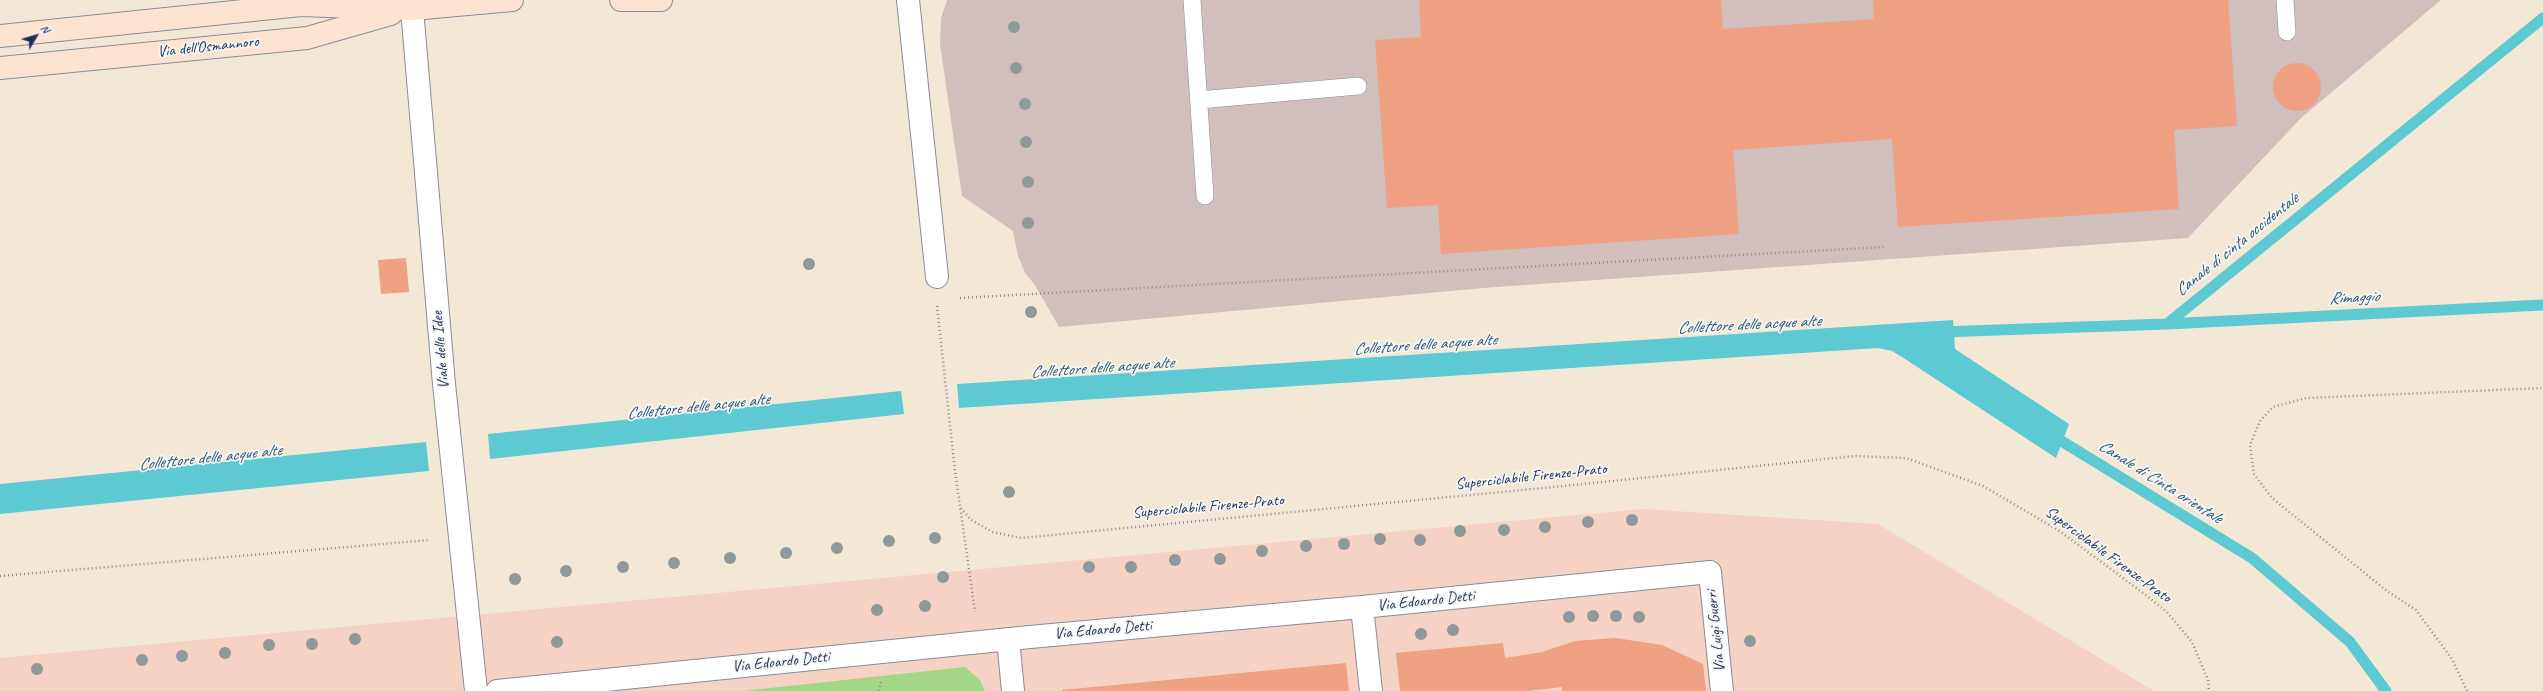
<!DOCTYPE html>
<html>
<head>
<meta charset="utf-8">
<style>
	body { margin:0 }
	#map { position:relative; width:2543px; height:691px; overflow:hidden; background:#f3e8d5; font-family:Caveat,sans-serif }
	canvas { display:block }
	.north { position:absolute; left:16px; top:16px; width:40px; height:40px; -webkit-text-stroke:3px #f6f6f2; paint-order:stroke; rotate:52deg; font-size:11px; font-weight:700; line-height:16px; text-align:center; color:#1b2f5e }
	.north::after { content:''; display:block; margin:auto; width:14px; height:18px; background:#1b2f5e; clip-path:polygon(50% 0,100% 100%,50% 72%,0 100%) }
</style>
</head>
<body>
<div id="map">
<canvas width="2543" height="691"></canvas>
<div class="north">N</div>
</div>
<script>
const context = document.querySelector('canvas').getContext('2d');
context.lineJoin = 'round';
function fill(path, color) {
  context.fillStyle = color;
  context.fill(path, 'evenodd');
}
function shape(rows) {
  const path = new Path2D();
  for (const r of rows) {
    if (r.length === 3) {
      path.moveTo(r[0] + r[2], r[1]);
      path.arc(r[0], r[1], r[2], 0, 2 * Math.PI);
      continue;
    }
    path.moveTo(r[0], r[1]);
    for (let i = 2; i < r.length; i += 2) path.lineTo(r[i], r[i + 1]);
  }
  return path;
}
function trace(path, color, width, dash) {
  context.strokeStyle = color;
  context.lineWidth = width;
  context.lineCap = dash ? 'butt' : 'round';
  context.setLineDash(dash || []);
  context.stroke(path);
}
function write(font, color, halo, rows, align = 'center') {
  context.font = font + ' Caveat,sans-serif';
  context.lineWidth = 3.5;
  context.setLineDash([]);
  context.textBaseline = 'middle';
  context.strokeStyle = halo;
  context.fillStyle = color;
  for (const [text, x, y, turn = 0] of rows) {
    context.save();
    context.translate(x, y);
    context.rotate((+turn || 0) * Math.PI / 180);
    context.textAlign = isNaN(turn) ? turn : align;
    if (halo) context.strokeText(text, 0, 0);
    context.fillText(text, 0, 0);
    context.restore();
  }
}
fill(shape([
	[1643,509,1878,524,2154,691,0,691,0,658]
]), '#f5d2c3');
fill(shape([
	[947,0,2441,0,2301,118,2188,238,1483,288,1059,327,1035,285,1025,273,1018,256,1013,231,962,196,940,44,941,18]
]), '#d1bfbd');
fill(shape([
	[965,667,980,680,985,691,742,691]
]), '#a3d787');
fill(shape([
	[1953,320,1955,349,2069,424,2056,458,1902,357,1892,351,1878,348,959,408,957,384],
	[901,391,904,414,490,459,488,434],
	[426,442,429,471,0,514,0,484]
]), '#5dc9d3');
trace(shape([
	[2167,324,2543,305],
	[1941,332,2167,324,2543,18],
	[2050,434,2252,558,2350,642,2386,691]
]), '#5dc9d3', 11);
fill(shape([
	[1419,0,1721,0,1723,29,1874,19,1873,0,2228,0,2237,126,2174,130,2179,209,1898,227,1892,139,1733,150,1739,234,1441,254,1438,205,1387,208,1375,40,1421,37],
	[2297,87,24],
	[406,258,409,292,381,294,378,260],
	[1615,638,1662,645,1703,664,1706,691,1562,691,1562,687,1527,691,1400,691,1396,653,1503,643,1505,658,1542,652,1575,641],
	[1346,663,1349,691,1062,691,1062,690]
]), '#f0a083');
const lane = shape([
	[1192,0,1205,196],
	[2285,0,2287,32],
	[1199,100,1358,86]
]);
const street = shape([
	[908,0,937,277],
	[412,9,444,384,476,691],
	[1362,607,1371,691],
	[1008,639,1013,691],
	[497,691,1030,637,1362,607,1710,572,1722,691]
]);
const secondary = shape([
	[621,0,661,0],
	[0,36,301,5,412,9,512,0],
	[0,68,307,38,391,14]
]);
trace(lane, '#878c9a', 18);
trace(street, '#878c9a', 24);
trace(secondary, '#878c9a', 24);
trace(shape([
	[960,298,1884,247],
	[937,306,955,471,975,612],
	[961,508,971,520,993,532,1021,538,1564,486,1854,456,1906,458,1983,486,2061,532,2147,596,2167,612,2192,642,2208,680,2209,691],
	[0,576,430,540],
	[879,691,881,682],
	[2467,691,2452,659,2416,610,2387,591,2272,498,2254,474,2250,445,2260,421,2273,407,2306,398,2543,388]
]), '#878c9a', 2.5, [1, 3]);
trace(lane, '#fff', 17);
trace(street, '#fff', 22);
trace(secondary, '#fde4d1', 22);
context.fillStyle = '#8f9999';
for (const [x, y] of [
	[1014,27],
	[1016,68],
	[1025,104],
	[1026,142],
	[1028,182],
	[1028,223],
	[809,264],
	[1031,312],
	[1009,492],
	[1632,520],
	[1588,522],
	[1545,527],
	[1504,530],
	[1460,531],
	[935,538],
	[1380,539],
	[1420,540],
	[889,541],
	[1344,544],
	[1306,546],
	[837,548],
	[1262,551],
	[786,553],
	[730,558],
	[1220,559],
	[1175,560],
	[674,563],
	[623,567],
	[1089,567],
	[1131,567],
	[566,571],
	[943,577],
	[515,579],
	[925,606],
	[877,610],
	[1593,616],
	[1616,616],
	[1569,617],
	[1639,617],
	[1453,630],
	[1421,634],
	[355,639],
	[1750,641],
	[557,642],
	[312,644],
	[269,645],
	[225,653],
	[182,656],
	[142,660],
	[37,669]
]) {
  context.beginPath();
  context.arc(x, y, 6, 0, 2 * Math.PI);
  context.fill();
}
write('16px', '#1b2f5e', '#f6f6f2', [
	["Via dell'Osmannoro",208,47,-6],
	["Viale delle Idee",441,350,-95],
	["Superciclabile Firenze-Prato",1531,477,-6],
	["Superciclabile Firenze-Prato",1208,507,-5],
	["Superciclabile Firenze-Prato",2108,555,36],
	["Via Edoardo Detti",1426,601,-6],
	["Via Edoardo Detti",1103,630,-5],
	["Via Luigi Guerri",1716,631,-96],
	["Via Edoardo Detti",781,662,-6]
]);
write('italic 17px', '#2c567b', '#f6f6f2', [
	["Canale di cinta occidentale",2237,245,-39],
	["Rimaggio",2354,298,-3],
	["Collettore delle acque alte",1749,325,-3],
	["Collettore delle acque alte",1425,345,-4],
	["Collettore delle acque alte",1102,368,-4],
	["Collettore delle acque alte",698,407,-6],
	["Collettore delle acque alte",210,458,-6],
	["Canale di Cinta orientale",2160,482,32]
]);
</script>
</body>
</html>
